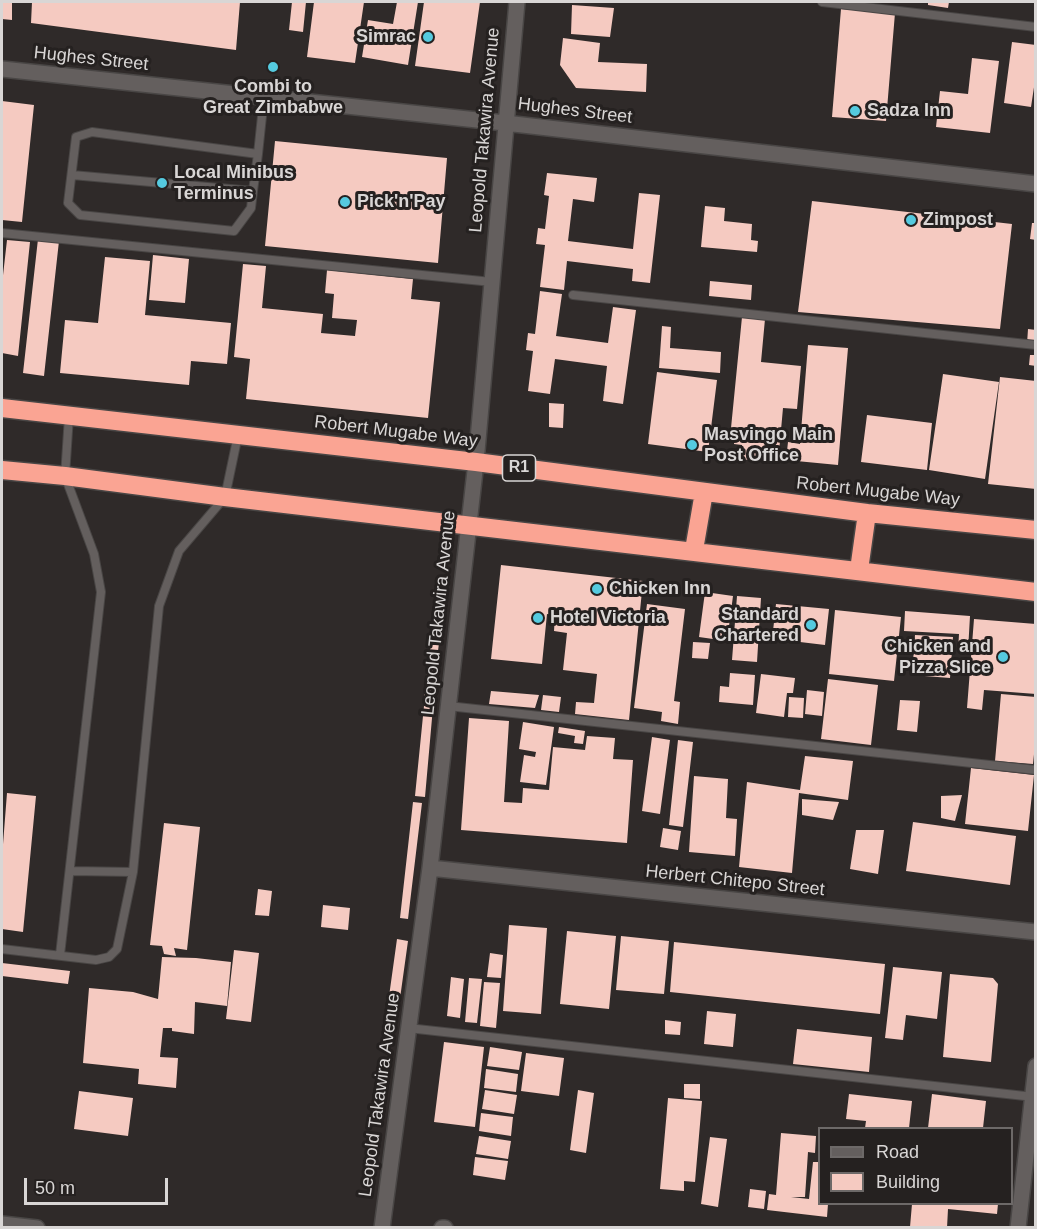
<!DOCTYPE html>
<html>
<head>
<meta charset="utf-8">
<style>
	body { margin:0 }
	#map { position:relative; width:1037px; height:1229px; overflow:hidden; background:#2f2a29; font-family:Arial,sans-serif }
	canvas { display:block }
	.frame { position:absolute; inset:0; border:3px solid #d9d6d5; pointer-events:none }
	.legend { position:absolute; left:818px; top:1127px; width:195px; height:78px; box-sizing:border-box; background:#252120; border:2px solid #6d6968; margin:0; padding:8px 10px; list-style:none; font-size:18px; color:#d9d6d5 }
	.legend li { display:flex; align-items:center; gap:12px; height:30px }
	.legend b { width:30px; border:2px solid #6d6968 }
	.scale { position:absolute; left:24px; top:1178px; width:144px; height:27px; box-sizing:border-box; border:3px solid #d9d6d5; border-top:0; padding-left:8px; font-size:18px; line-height:21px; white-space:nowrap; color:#d9d6d5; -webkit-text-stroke:4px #252120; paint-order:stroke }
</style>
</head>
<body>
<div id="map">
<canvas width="1037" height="1229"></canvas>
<div class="frame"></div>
<ul class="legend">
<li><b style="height:8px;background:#645f5e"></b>Road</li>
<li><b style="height:16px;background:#f5cac1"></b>Building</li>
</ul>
<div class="scale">50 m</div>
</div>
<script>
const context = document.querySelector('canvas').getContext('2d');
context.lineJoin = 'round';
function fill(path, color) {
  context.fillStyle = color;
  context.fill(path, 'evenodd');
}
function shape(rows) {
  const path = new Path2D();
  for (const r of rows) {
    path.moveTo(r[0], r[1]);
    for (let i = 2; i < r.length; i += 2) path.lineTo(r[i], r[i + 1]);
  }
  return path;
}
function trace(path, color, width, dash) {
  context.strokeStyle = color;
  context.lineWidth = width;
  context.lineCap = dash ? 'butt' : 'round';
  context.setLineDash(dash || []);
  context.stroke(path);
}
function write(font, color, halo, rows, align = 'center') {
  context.font = font + ' Arial,sans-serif';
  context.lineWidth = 6;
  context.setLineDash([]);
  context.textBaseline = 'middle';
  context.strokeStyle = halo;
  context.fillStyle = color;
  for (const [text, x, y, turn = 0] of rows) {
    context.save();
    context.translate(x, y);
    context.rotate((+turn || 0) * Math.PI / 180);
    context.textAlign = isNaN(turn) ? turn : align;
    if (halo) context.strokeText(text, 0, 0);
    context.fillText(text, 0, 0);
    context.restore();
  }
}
fill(shape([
	[2,2,12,2,12,20,2,19],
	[32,2,240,2,236,50,31,23],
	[292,2,306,2,303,32,289,30],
	[314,2,364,2,355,63,307,57],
	[397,2,418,2,408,65,362,57,368,20,393,24],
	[424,2,480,2,470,73,415,66],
	[928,2,949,2,948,8,928,5],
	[572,5,614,8,610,37,571,34],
	[841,9,895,13,886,121,832,117],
	[563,38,600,43,598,62,647,64,646,92,576,88,560,65],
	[1012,42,1036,45,1036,74,1031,107,1004,103],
	[972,58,999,61,990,133,936,127,940,91,968,94],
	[2,101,34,105,22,222,2,220],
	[275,141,447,158,438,263,265,246],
	[547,173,597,178,594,202,573,199,568,241,633,249,639,193,660,195,650,283,632,281,633,269,567,261,564,290,540,287,545,245,536,244,538,228,545,229,549,196,544,195],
	[812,201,1012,224,1000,329,798,312],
	[705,206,725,208,724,221,752,224,751,240,758,241,757,252,701,247],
	[1032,223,1036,223,1036,240,1030,239],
	[38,239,59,241,44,376,23,373],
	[7,240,30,242,18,356,2,353,2,284],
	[153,255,189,259,185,303,149,300],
	[105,257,150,261,145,315,231,323,227,364,191,361,189,385,60,373,65,320,98,323],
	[243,264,266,266,262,308,323,314,321,333,355,336,357,320,332,318,334,294,325,293,327,270,413,279,411,299,440,302,428,418,246,399,250,359,234,357],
	[710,281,752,285,751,300,709,296],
	[540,291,562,294,556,336,608,343,613,307,636,310,623,404,603,401,607,366,555,359,550,394,528,391,533,351,526,350,528,333,535,334],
	[742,317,765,319,761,362,801,366,797,409,783,408,778,463,741,459,742,445,734,444,735,428,731,428],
	[662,326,671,327,670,348,721,352,720,373,659,368],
	[1028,329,1036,330,1036,345,1027,344],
	[808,345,848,348,838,465,786,460,788,442,800,444],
	[1030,355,1036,355,1036,366,1029,365],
	[657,372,717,380,708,452,648,444],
	[943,374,999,382,985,479,929,470],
	[1000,377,1036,381,1036,489,988,484],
	[549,403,564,404,563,428,549,427],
	[867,415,932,423,927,470,861,462],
	[501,565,643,581,629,720,575,714,576,702,594,703,597,674,563,670,567,633,554,631,555,615,547,614,542,664,491,659],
	[705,592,733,596,727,641,699,637],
	[437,596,445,597,432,697,424,696],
	[737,596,761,598,757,662,732,660],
	[647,604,685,609,674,701,680,702,678,724,661,721,662,712,634,708],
	[776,604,829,609,825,645,800,642,798,634,773,631],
	[835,610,901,617,894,681,829,674],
	[905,611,970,616,968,651,958,651,959,634,904,631],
	[974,619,1036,624,1036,694,984,690,982,710,967,708],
	[915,635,953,637,950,678,912,675],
	[693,642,710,643,708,659,692,658],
	[730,673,755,675,753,705,719,702,720,686,729,687],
	[761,674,795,678,793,693,787,693,784,717,756,713],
	[828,679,878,685,871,745,821,739],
	[807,690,824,692,822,716,805,714],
	[491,691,539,695,535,708,489,704],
	[1001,694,1036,697,1036,735,1033,764,995,761],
	[543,695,561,697,559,712,541,710],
	[789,697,804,698,803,718,788,717],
	[900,700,920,701,917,732,897,730],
	[424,706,433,707,425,797,415,796],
	[469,718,509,721,504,802,522,803,523,788,549,790,553,747,585,750,587,736,615,738,613,759,633,760,627,843,461,830],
	[523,722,554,727,546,785,520,782,524,755,535,757,536,752,519,749],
	[559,727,585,731,583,744,574,743,575,736,558,733],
	[652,737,670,740,660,814,642,811],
	[678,740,693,742,683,827,669,825],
	[805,756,853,761,848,800,799,793,792,873,739,867,747,782,800,790],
	[971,768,1034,775,1028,831,965,824],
	[694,776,728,779,726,818,737,819,735,856,689,852],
	[7,793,36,796,23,932,2,929,2,857],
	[962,795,955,821,941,818,941,796],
	[802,799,839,802,833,820,802,815],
	[413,802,422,803,408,919,400,918],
	[913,822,1016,836,1010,885,906,871],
	[164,823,200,827,187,950,174,948,176,956,164,954,162,946,150,945],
	[663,828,681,831,678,850,660,847],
	[856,830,884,830,878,874,850,869],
	[258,889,272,891,269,916,255,915],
	[323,905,350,908,348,930,321,927],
	[509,925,547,928,541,1014,503,1011],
	[567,931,616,936,609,1009,560,1004],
	[621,936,669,941,664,994,616,990],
	[397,939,408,941,397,1020,386,1018],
	[674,942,885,964,880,1014,670,992],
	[234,950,259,953,251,1022,226,1019],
	[490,953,503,955,501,978,487,977],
	[162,957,196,958,231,962,227,1006,195,1002,194,1034,172,1031,172,1028,163,1028,160,1057,178,1058,176,1088,138,1084,139,1069,83,1063,89,988,133,992,158,999],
	[2,963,70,971,68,984,2,976],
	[893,967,942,972,937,1019,906,1015,903,1040,885,1038],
	[950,974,993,978,998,984,991,1062,943,1057],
	[451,977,464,979,460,1018,447,1016],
	[469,978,482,979,477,1023,465,1022],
	[484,982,500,983,496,1028,480,1026],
	[707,1011,736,1014,733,1047,704,1044],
	[665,1020,681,1022,680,1035,665,1034],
	[797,1029,872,1037,869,1072,793,1064],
	[444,1042,484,1047,475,1127,434,1122],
	[490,1047,522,1052,519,1070,487,1066],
	[526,1053,564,1058,559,1096,521,1091],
	[486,1069,518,1074,516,1092,484,1088],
	[684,1084,700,1084,700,1099,684,1098],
	[485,1090,517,1095,514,1114,482,1109],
	[578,1090,594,1093,586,1153,570,1150],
	[79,1091,133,1098,128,1136,74,1129],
	[849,1094,912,1101,909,1128,865,1128,866,1121,846,1119],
	[932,1094,986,1101,983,1128,928,1128],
	[668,1098,702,1101,695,1182,684,1181,684,1191,660,1189],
	[481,1113,513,1117,511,1136,479,1131],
	[781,1133,816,1136,815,1153,808,1152,805,1197,791,1197,809,1199,813,1162,820,1162,820,1204,828,1204,827,1217,767,1210,769,1194,776,1195],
	[479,1136,511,1141,508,1159,476,1154],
	[710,1137,727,1139,718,1207,701,1204],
	[475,1157,508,1161,505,1180,473,1175],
	[750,1189,766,1191,764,1209,748,1207],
	[912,1204,998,1204,997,1214,948,1209,947,1228,910,1227]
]), '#f5cac1');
const lane = shape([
	[822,2,1036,27],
	[258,154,92,132,76,137,68,203,80,215,234,231,251,208,253,191,258,154,264,97],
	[72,175,253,191],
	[2,233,492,282],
	[573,295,1036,345],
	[448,706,1036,770],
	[71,871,133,872],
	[2,949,96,960,109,957,117,949,133,872,159,606,179,551,225,497,238,435],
	[60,955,101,592,94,554,65,476,69,416],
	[408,1028,1034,1097]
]);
const street = shape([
	[2,69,505,123,1036,184],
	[430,868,1036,932],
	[2,1224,37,1228],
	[382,1228,430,868,476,462,517,2],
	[442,1228,445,1228],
	[1018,1228,1036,1066]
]);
const highway = shape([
	[2,408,476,462,867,513,1036,530],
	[2,470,65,476,225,497,1036,592],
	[694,550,704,492],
	[859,570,867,513]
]);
trace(lane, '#494645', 10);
trace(street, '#494645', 18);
trace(highway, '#494645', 21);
trace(lane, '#645f5e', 8);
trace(street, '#645f5e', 15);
trace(highway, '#faa493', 18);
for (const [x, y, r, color] of [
	[428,37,6,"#55cadf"],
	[273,67,6,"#55cadf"],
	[855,111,6,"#55cadf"],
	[162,183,6,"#55cadf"],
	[345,202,6,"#55cadf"],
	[911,220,6,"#55cadf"],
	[692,445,6,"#55cadf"],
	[597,589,6,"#55cadf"],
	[538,618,6,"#55cadf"],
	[811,625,6,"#55cadf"],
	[1003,657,6,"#55cadf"]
]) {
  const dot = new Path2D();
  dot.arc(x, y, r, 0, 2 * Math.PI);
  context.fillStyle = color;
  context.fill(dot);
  trace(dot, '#252120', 2);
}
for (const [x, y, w] of [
	[519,468,33]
]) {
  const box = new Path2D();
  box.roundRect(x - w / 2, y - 13, w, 26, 4.5);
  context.fillStyle = '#252120';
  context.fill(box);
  trace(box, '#d9d6d5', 1.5);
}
write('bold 16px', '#d9d6d5', null, [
	["R1",519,468]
]);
write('bold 18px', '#d9d6d5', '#252120', [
	["Simrac",416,37,"right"],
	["Combi to",273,87,"center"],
	["Great Zimbabwe",273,108,"center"],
	["Sadza Inn",867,111],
	["Local Minibus",174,173],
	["Terminus",174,194],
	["Pick'n'Pay",357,202],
	["Zimpost",923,220],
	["Masvingo Main",704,435],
	["Post Office",704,456],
	["Chicken Inn",609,589],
	["Standard",799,615,"right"],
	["Chartered",799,636,"right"],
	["Hotel Victoria",550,618],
	["Chicken and",991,647,"right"],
	["Pizza Slice",991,668,"right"]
], 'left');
write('18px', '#d9d6d5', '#252120', [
	["Hughes Street",91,59,6],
	["Hughes Street",575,111,7],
	["Leopold Takawira Avenue",485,130,-85],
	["Robert Mugabe Way",396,432,7],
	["Robert Mugabe Way",878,492,6],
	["Leopold Takawira Avenue",439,613,-84],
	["Herbert Chitepo Street",735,881,6],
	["Leopold Takawira Avenue",380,1095,-82]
]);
</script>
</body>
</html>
